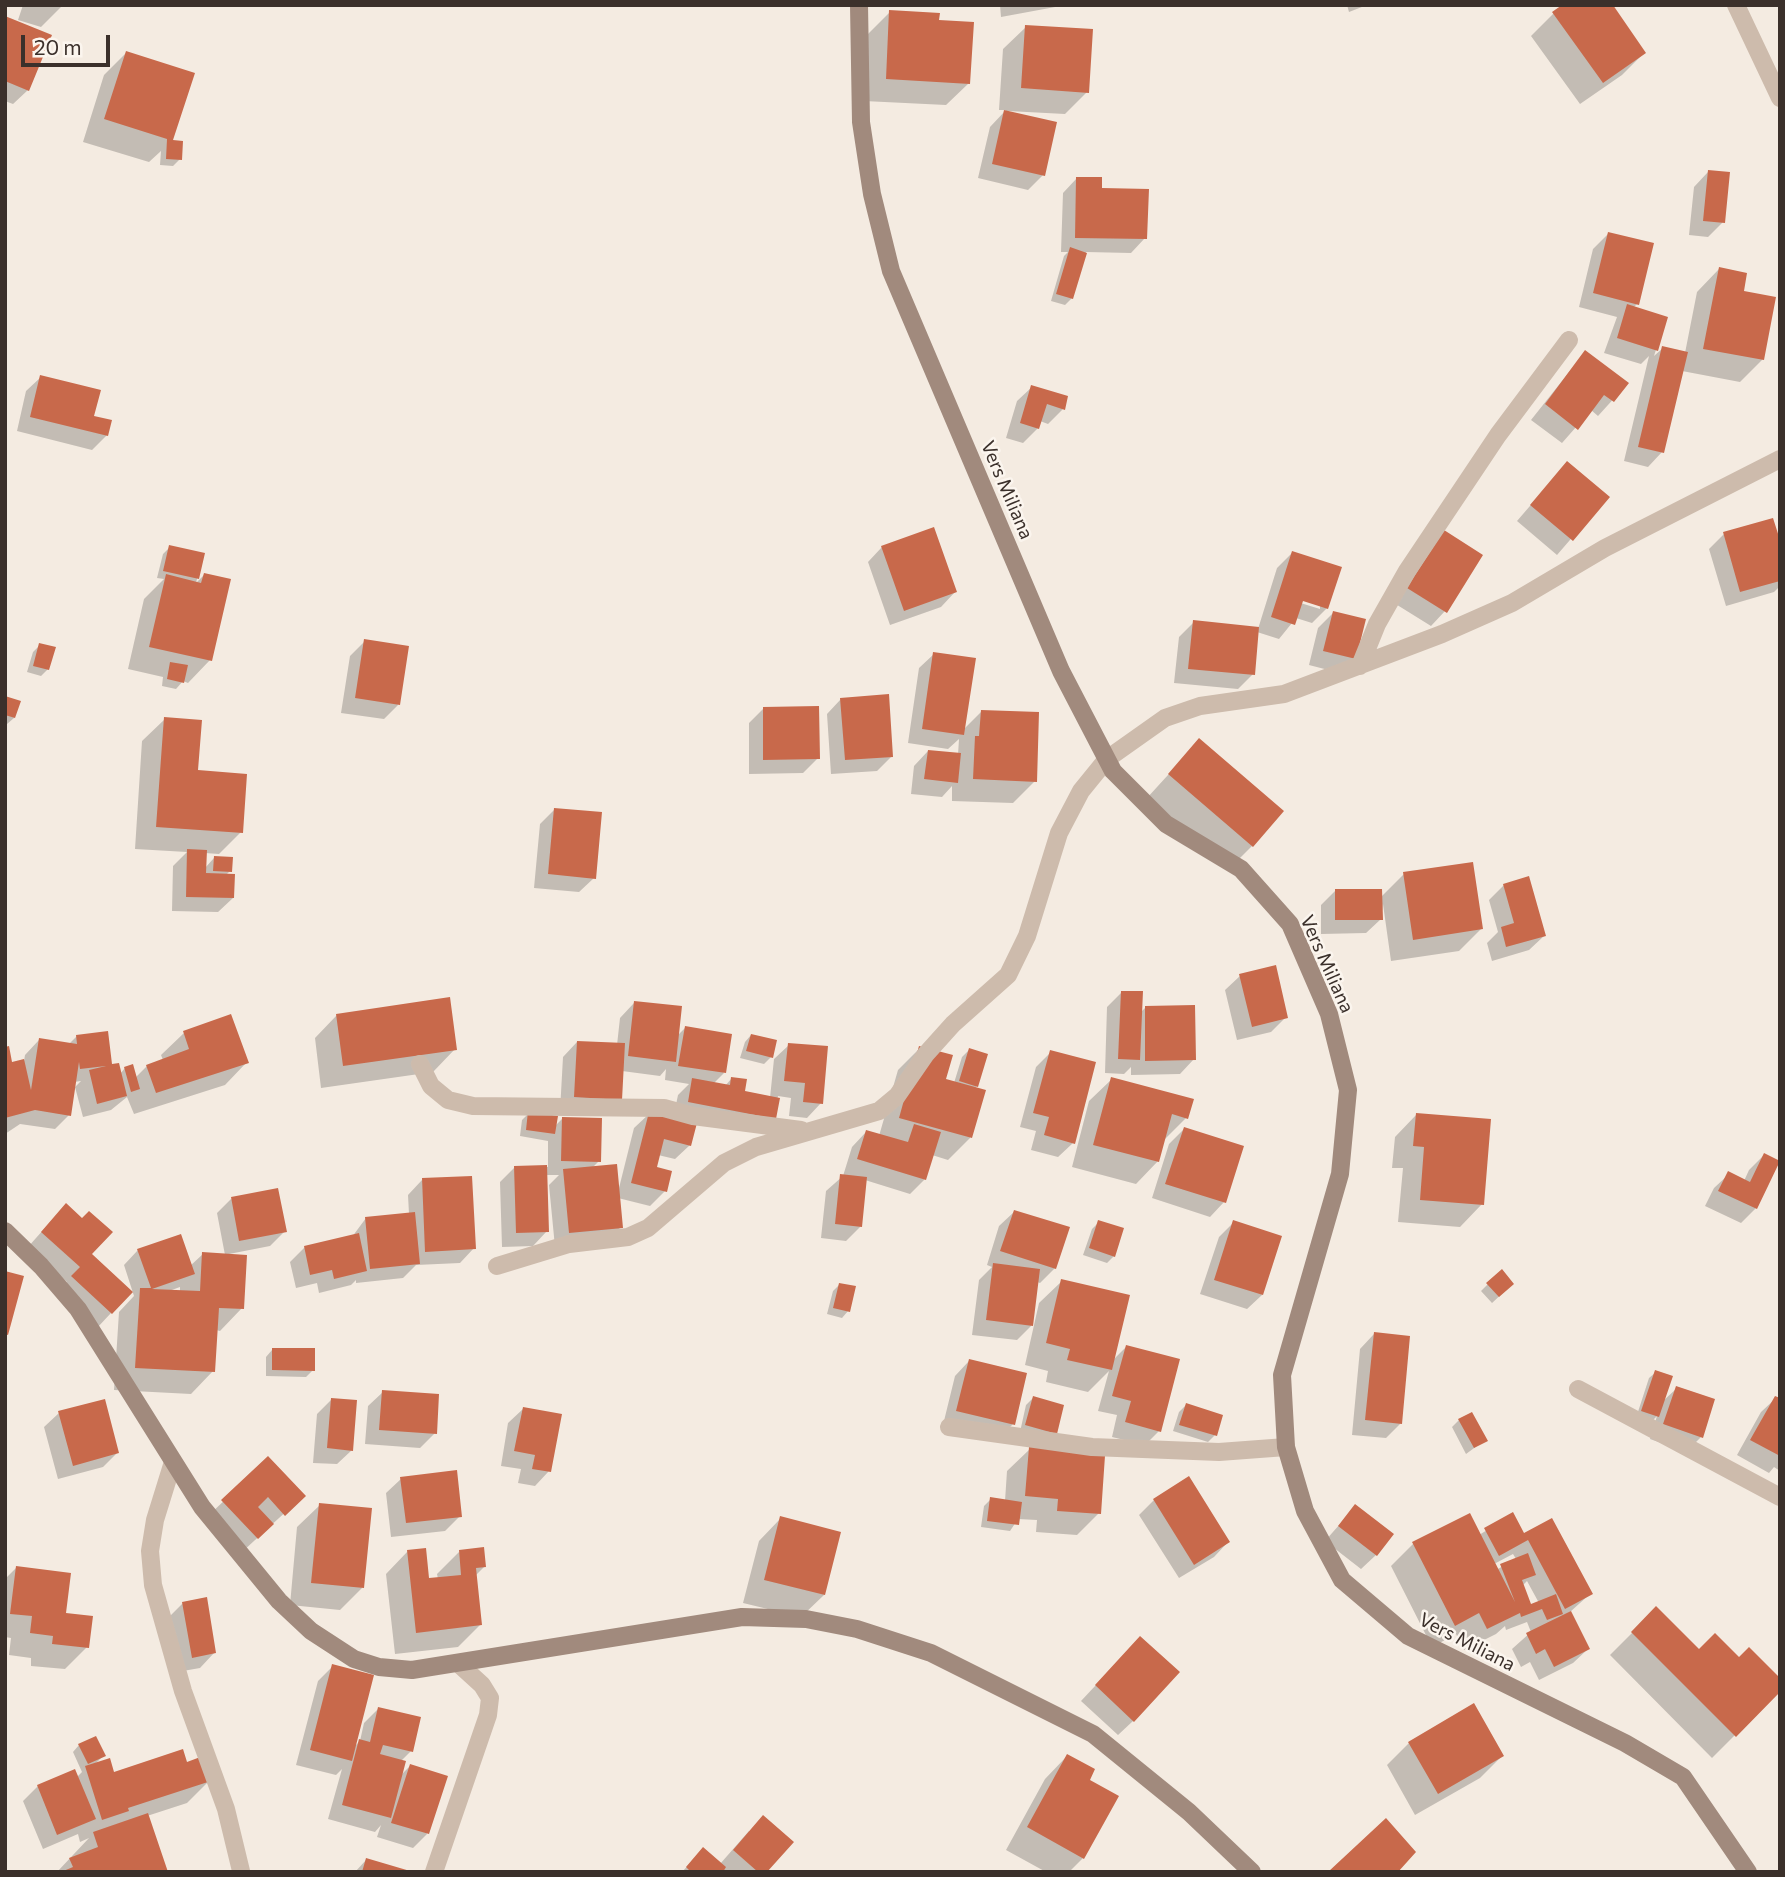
<!DOCTYPE html>
<html>
<head>
<meta charset="utf-8">
<style>
	body { margin:0 }
	#map { position:relative; width:1785px; height:1877px; overflow:hidden; background:#f4ebe1; font-family:Commissioner,sans-serif }
	canvas { display:block }
	.frame { position:absolute; inset:0; border:7px solid #3b302b; pointer-events:none }
	.scale { position:absolute; left:21px; top:35px; width:89px; height:32px; box-sizing:border-box; border:4px solid #3b302b; border-top:0; padding-left:9px; font-size:21px; line-height:24px; white-space:nowrap; color:#3b302b; -webkit-text-stroke:5px #fbf5ee; paint-order:stroke }
</style>
</head>
<body>
<div id="map">
<canvas width="1785" height="1877"></canvas>
<div class="frame"></div>
<div class="scale">20 m</div>
</div>
<script>
const context = document.querySelector('canvas').getContext('2d');
context.lineJoin = 'round';
function fill(path, color) {
  context.fillStyle = color;
  context.fill(path, 'evenodd');
}
function shape(rows) {
  const path = new Path2D();
  for (const r of rows) {
    path.moveTo(r[0], r[1]);
    for (let i = 2; i < r.length; i += 2) path.lineTo(r[i], r[i + 1]);
  }
  return path;
}
function trace(path, color, width, dash) {
  context.strokeStyle = color;
  context.lineWidth = width;
  context.lineCap = dash ? 'butt' : 'round';
  context.setLineDash(dash || []);
  context.stroke(path);
}
function write(font, color, halo, rows, align = 'center') {
  context.font = font + ' Commissioner,sans-serif';
  context.lineWidth = 5;
  context.setLineDash([]);
  context.textBaseline = 'middle';
  context.strokeStyle = halo;
  context.fillStyle = color;
  for (const [text, x, y, turn = 0] of rows) {
    context.save();
    context.translate(x, y);
    context.rotate((+turn || 0) * Math.PI / 180);
    context.textAlign = isNaN(turn) ? turn : align;
    if (halo) context.strokeText(text, 0, 0);
    context.fillText(text, 0, 0);
    context.restore();
  }
}
fill(shape([
	[23,5,63,5,41,27,18,20],
	[1000,5,1066,5,1001,17],
	[1347,5,1367,5,1349,12],
	[890,12,937,22,969,83,946,105,864,101,868,34],
	[1554,13,1644,53,1622,75,1580,104,1531,36],
	[5,18,28,90,13,104,5,101],
	[1026,27,1087,92,1065,114,1008,111,1043,175,1028,190,978,178,990,127,1006,110,999,110,1003,49],
	[126,53,180,159,173,166,160,165,161,151,149,162,83,142,104,75],
	[1708,172,1723,222,1708,237,1689,235,1694,187],
	[1077,178,1100,190,1145,238,1131,253,1086,252,1072,298,1065,305,1051,301,1064,256,1068,252,1061,252,1063,193],
	[1608,234,1637,304,1633,308,1666,318,1654,356,1663,348,1685,353,1697,292,1719,269,1742,292,1763,359,1740,382,1682,371,1662,452,1648,467,1624,461,1649,356,1641,364,1604,353,1617,317,1579,307,1593,249],
	[1585,352,1627,384,1598,416,1591,410,1562,443,1531,420],
	[41,377,107,435,92,450,17,431,26,391],
	[1032,387,1063,409,1048,424,1040,421,1038,428,1023,443,1006,438,1017,401],
	[1567,463,1607,497,1557,555,1517,521],
	[1724,534,1780,546,1780,586,1774,592,1726,606,1709,549],
	[170,547,203,554,196,583,204,575,210,660,188,683,183,681,176,689,162,686,163,677,128,669,144,599,164,579,157,578,163,554],
	[882,547,955,592,941,607,890,625,868,562],
	[1429,547,1445,611,1431,626,1394,603],
	[1292,553,1327,608,1312,623,1296,618,1279,639,1257,632,1253,674,1238,689,1174,683,1179,637,1194,622,1258,629,1277,568],
	[1295,597,1320,605,1320,609,1294,601],
	[1333,613,1355,658,1340,673,1309,665,1318,628],
	[365,641,398,705,384,719,341,713,350,656],
	[40,645,48,669,41,676,27,672,33,652],
	[934,654,964,729,981,712,1035,781,1013,803,952,801,952,786,942,797,911,794,914,766,928,751,958,755,959,739,948,749,908,743,919,668],
	[5,697,14,718,7,724,5,724],
	[841,699,892,756,877,771,831,774,827,714],
	[763,709,818,758,803,773,749,774,749,723],
	[165,719,197,772,241,832,219,854,205,853,205,868,214,858,230,871,226,875,233,898,218,912,172,911,173,866,187,852,135,849,142,741],
	[1199,741,1252,846,1230,868,1147,798],
	[554,810,594,878,579,892,534,888,540,824],
	[1404,874,1481,929,1459,951,1391,961,1383,904,1381,919,1366,933,1321,934,1321,905,1335,891,1381,897],
	[1504,885,1544,936,1529,950,1492,961,1487,943,1498,932,1489,900],
	[1240,976,1286,1017,1271,1032,1237,1040,1225,990],
	[1122,992,1140,1013,1145,1008,1194,1059,1180,1074,1131,1075,1131,1067,1124,1074,1105,1073,1107,1007],
	[634,1003,678,1035,685,1028,724,1073,713,1084,725,1086,732,1078,743,1093,770,1098,774,1059,789,1045,821,1103,807,1118,789,1116,791,1098,778,1096,774,1118,677,1117,690,1145,675,1159,658,1155,655,1169,665,1191,650,1206,618,1198,621,1227,606,1242,555,1247,549,1185,559,1175,546,1175,547,1231,533,1246,502,1247,500,1182,515,1167,548,1167,548,1141,520,1136,522,1120,529,1113,555,1126,563,1118,599,1161,592,1168,618,1192,634,1128,649,1114,673,1119,678,1095,689,1084,665,1080,666,1069,660,1076,622,1071,620,1099,560,1111,563,1057,577,1042,617,1045,620,1018],
	[337,1015,455,1049,433,1072,321,1088,315,1038],
	[184,1033,247,1062,225,1085,134,1114,127,1097,111,1110,83,1117,75,1087,81,1081,74,1082,69,1115,55,1129,20,1124,5,1134,5,1048,11,1064,24,1061,25,1055,39,1040,69,1044,77,1036,120,1074,125,1068,135,1078,147,1066,163,1060,161,1055],
	[751,1035,771,1057,764,1064,740,1058,745,1042],
	[920,1048,944,1081,954,1083,962,1057,969,1050,977,1086,974,1089,970,1138,948,1160,932,1155,925,1179,910,1194,865,1180,861,1226,846,1241,821,1238,826,1191,843,1176,852,1147,866,1132,879,1136,898,1070],
	[1051,1052,1073,1143,1058,1157,1031,1150,1036,1131,1020,1127,1036,1067],
	[1112,1079,1186,1118,1163,1141,1158,1161,1136,1184,1072,1167,1089,1101],
	[1417,1114,1482,1204,1460,1227,1398,1222,1403,1168,1392,1168,1395,1137],
	[1184,1129,1224,1202,1210,1217,1152,1198,1169,1144],
	[1764,1155,1756,1208,1741,1223,1705,1206,1714,1188,1729,1174,1744,1181,1749,1170],
	[422,1180,474,1248,460,1263,416,1265,403,1278,356,1283,356,1280,351,1285,319,1293,317,1283,296,1288,290,1262,305,1247,352,1237,366,1218,409,1214,408,1195],
	[231,1199,285,1231,270,1246,229,1254,242,1308,220,1331,216,1330,213,1371,191,1394,114,1390,119,1312,134,1296,124,1265,138,1250,190,1266,203,1254,225,1255,217,1213],
	[180,1287,180,1292,169,1291],
	[1014,1212,1055,1268,1040,1283,1037,1282,1031,1326,1017,1340,972,1335,979,1280,992,1267,987,1265,999,1226],
	[52,1220,90,1254,111,1313,97,1328,58,1292,67,1282,28,1247],
	[1099,1222,1114,1256,1107,1263,1083,1255,1092,1229],
	[1234,1222,1262,1295,1247,1309,1200,1294,1219,1237],
	[1062,1281,1113,1360,1126,1347,1159,1431,1145,1445,1112,1437,1117,1415,1098,1411,1109,1371,1088,1392,1046,1382,1048,1371,1025,1365,1039,1303],
	[840,1284,848,1311,842,1318,827,1314,833,1291],
	[1488,1284,1505,1291,1492,1303,1481,1291],
	[1374,1334,1401,1423,1386,1438,1352,1435,1360,1349],
	[272,1350,313,1370,306,1377,266,1376,266,1357],
	[969,1361,1013,1424,998,1439,943,1425,955,1376],
	[1656,1372,1662,1402,1677,1388,1701,1437,1686,1452,1650,1439,1657,1416,1650,1423,1636,1418,1649,1378],
	[383,1392,435,1433,420,1448,365,1444,368,1406],
	[1033,1398,1056,1433,1020,1432,1026,1405],
	[1776,1398,1780,1400,1780,1471,1774,1467,1769,1473,1737,1455,1761,1412],
	[331,1400,352,1450,337,1464,313,1463,317,1414],
	[1186,1405,1215,1435,1208,1442,1173,1431,1179,1412],
	[523,1409,549,1471,535,1486,518,1483,521,1469,501,1466,508,1423],
	[59,1413,117,1453,103,1467,58,1479,44,1427],
	[1459,1420,1485,1440,1466,1454,1452,1427],
	[1030,1449,1099,1513,1077,1535,1036,1532,1037,1520,1018,1519,1010,1531,981,1527,984,1506,991,1499,1005,1501,1007,1471],
	[268,1459,303,1496,242,1552,208,1516],
	[401,1479,460,1516,445,1531,391,1537,386,1493],
	[1189,1479,1228,1542,1214,1557,1179,1578,1139,1515,1154,1500],
	[320,1505,362,1588,340,1610,290,1605,297,1527],
	[1355,1507,1376,1555,1361,1569,1325,1541],
	[1512,1515,1523,1535,1590,1594,1570,1612,1588,1649,1573,1663,1539,1680,1530,1662,1521,1667,1512,1649,1531,1632,1527,1622,1506,1630,1505,1626,1496,1634,1464,1650,1456,1634,1432,1647,1391,1566,1413,1544,1479,1535],
	[1513,1554,1516,1559,1496,1570,1494,1564],
	[1527,1581,1539,1603,1530,1606,1522,1586],
	[781,1518,824,1595,801,1617,743,1603,759,1541],
	[408,1551,427,1580,438,1579,437,1574,459,1552,485,1566,475,1576,480,1625,458,1647,395,1654,386,1574],
	[16,1568,64,1614,87,1647,65,1669,31,1666,31,1658,9,1655,11,1638,5,1637,5,1579],
	[183,1603,214,1653,200,1668,177,1672,168,1618],
	[1656,1609,1699,1652,1739,1660,1780,1690,1712,1758,1610,1655],
	[1126,1653,1133,1721,1118,1735,1081,1701],
	[333,1666,354,1747,360,1741,364,1723,379,1708,411,1751,401,1761,400,1776,410,1766,427,1834,413,1848,377,1837,381,1825,375,1832,328,1819,342,1769,336,1775,296,1765,318,1681],
	[1409,1743,1502,1756,1480,1778,1415,1815,1387,1765],
	[79,1745,104,1755,93,1766,113,1774,186,1764,209,1781,187,1803,147,1816,166,1872,57,1872,89,1838,80,1842,78,1834,43,1849,23,1801,38,1786,77,1777,82,1772,73,1752],
	[1067,1756,1087,1781,1083,1858,1069,1872,1046,1872,1006,1850,1045,1779],
	[749,1831,765,1872,727,1872,723,1869,721,1872,682,1872,703,1849,720,1864],
	[366,1860,406,1872,355,1872]
]), '#0003');
fill(shape([
	[1562,5,1613,5,1646,53,1603,83,1552,12],
	[889,10,940,13,939,20,974,22,970,84,886,79],
	[5,16,52,35,29,91,5,81],
	[1025,25,1093,29,1089,93,1021,88],
	[126,51,195,73,173,140,183,141,182,160,166,159,167,139,104,119],
	[1004,110,1057,122,1045,176,992,164],
	[1708,170,1730,172,1725,223,1703,221],
	[1076,177,1102,177,1102,188,1149,189,1147,239,1075,238],
	[1608,232,1654,243,1639,305,1593,293],
	[1070,247,1087,253,1073,299,1056,294],
	[1719,267,1747,273,1744,291,1776,297,1764,360,1703,349],
	[1627,304,1668,317,1658,351,1617,338],
	[1662,346,1688,352,1664,453,1638,447],
	[1585,350,1629,383,1614,402,1604,395,1578,430,1545,404],
	[40,375,101,390,94,416,112,420,108,436,30,417],
	[1031,385,1068,396,1065,410,1047,404,1039,429,1020,423],
	[1567,461,1610,497,1573,541,1530,505],
	[1773,518,1780,540,1780,581,1740,592,1723,532],
	[934,527,957,592,904,611,881,546],
	[1444,530,1483,555,1447,613,1407,588],
	[169,545,205,553,199,579,163,571],
	[1292,551,1342,567,1328,609,1303,601,1295,625,1271,617],
	[204,573,231,579,212,661,149,647,166,574,201,583],
	[1333,611,1366,619,1356,659,1323,651],
	[1193,620,1259,627,1255,675,1188,669],
	[364,639,409,646,400,705,355,698],
	[39,643,56,647,49,670,33,666],
	[933,652,976,658,964,735,922,729],
	[170,662,188,665,184,683,167,679],
	[889,694,893,757,845,760,840,698],
	[5,696,21,701,15,718,5,715],
	[819,706,820,759,763,760,763,707],
	[981,710,1039,712,1037,782,973,779,975,736,979,736],
	[164,717,202,720,198,770,247,774,243,833,156,827],
	[1199,738,1284,811,1253,847,1168,774],
	[928,750,961,753,958,783,924,779],
	[554,808,602,812,596,879,548,874],
	[187,849,207,850,206,873,235,874,234,898,186,897],
	[214,856,233,857,232,872,213,871],
	[1473,862,1483,929,1413,940,1403,872],
	[1529,876,1546,936,1506,947,1501,927,1514,923,1503,884],
	[1335,889,1382,889,1383,920,1335,920],
	[1276,965,1288,1018,1252,1027,1239,974],
	[1121,991,1143,991,1140,1060,1118,1059],
	[450,997,457,1050,343,1066,336,1014],
	[634,1001,682,1006,676,1062,628,1056],
	[1195,1005,1196,1060,1145,1061,1145,1006],
	[231,1014,249,1063,156,1093,146,1065,189,1049,183,1031],
	[685,1026,732,1034,726,1073,678,1066],
	[108,1031,112,1064,119,1063,127,1096,97,1104,89,1070,106,1066,80,1069,79,1062,71,1116,35,1110,5,1118,5,1047,9,1046,12,1062,24,1059,31,1090,39,1038,77,1044,76,1035],
	[751,1034,777,1040,773,1058,746,1051],
	[577,1041,625,1043,622,1100,574,1097],
	[788,1043,828,1046,823,1104,803,1102,805,1083,784,1081],
	[919,1046,953,1055,946,1079,986,1090,972,1138,899,1118],
	[969,1048,988,1054,978,1087,959,1081],
	[1050,1050,1096,1062,1075,1144,1044,1135,1049,1117,1033,1113],
	[133,1064,140,1089,131,1092,124,1067],
	[731,1077,747,1079,745,1091,780,1098,776,1119,688,1102,692,1078,730,1085],
	[1111,1077,1194,1099,1188,1119,1172,1114,1159,1162,1093,1145],
	[528,1111,558,1116,555,1134,526,1130],
	[649,1112,697,1123,691,1146,664,1139,657,1167,672,1171,667,1192,631,1183],
	[1416,1113,1491,1119,1484,1205,1420,1200,1424,1147,1413,1146],
	[562,1117,602,1118,601,1162,561,1161],
	[914,1124,941,1132,926,1180,857,1159,866,1130,908,1142],
	[1184,1127,1244,1146,1226,1203,1165,1184],
	[1764,1153,1780,1161,1757,1209,1718,1191,1728,1171,1750,1182],
	[617,1164,623,1228,569,1233,563,1169],
	[547,1165,549,1232,516,1233,514,1166],
	[840,1174,867,1177,862,1227,835,1224],
	[472,1176,476,1249,425,1252,422,1178],
	[278,1188,287,1232,239,1241,231,1197],
	[66,1203,82,1218,89,1211,113,1232,92,1254,133,1292,112,1314,71,1276,80,1267,41,1232],
	[1014,1210,1070,1227,1056,1269,1000,1251],
	[415,1212,420,1264,370,1269,365,1217],
	[1098,1220,1124,1228,1115,1257,1089,1248],
	[1233,1220,1282,1236,1263,1295,1214,1280],
	[359,1233,367,1271,334,1279,332,1270,310,1275,304,1246],
	[181,1234,195,1274,152,1289,200,1291,202,1252,247,1255,244,1309,219,1308,215,1372,135,1368,140,1288,151,1288,137,1249],
	[993,1263,1040,1269,1033,1326,986,1320],
	[1502,1269,1514,1284,1499,1297,1486,1283],
	[5,1271,24,1276,8,1335,5,1334],
	[1061,1279,1130,1295,1112,1370,1067,1360,1070,1349,1046,1343],
	[839,1283,856,1286,850,1312,833,1308],
	[1374,1332,1410,1336,1402,1424,1365,1420],
	[1126,1345,1180,1359,1161,1432,1125,1422,1131,1401,1112,1396],
	[272,1348,315,1348,315,1371,272,1370],
	[969,1359,1027,1373,1015,1425,956,1411],
	[1655,1370,1673,1376,1659,1417,1641,1411],
	[1676,1386,1715,1399,1703,1438,1663,1424],
	[382,1390,439,1394,437,1434,379,1430],
	[1033,1396,1064,1405,1057,1434,1025,1425],
	[1775,1396,1780,1398,1780,1456,1750,1440],
	[331,1398,357,1400,353,1451,327,1448],
	[105,1399,119,1453,73,1466,58,1411],
	[1186,1403,1223,1415,1217,1436,1179,1425],
	[523,1407,562,1414,551,1472,532,1469,535,1455,514,1451],
	[1472,1412,1488,1441,1474,1448,1458,1419],
	[1106,1441,1101,1514,1057,1511,1058,1499,1025,1496,1029,1447],
	[268,1456,306,1496,285,1516,268,1497,258,1507,274,1524,258,1539,221,1500],
	[457,1470,462,1517,406,1523,400,1477],
	[1189,1476,1230,1542,1194,1565,1153,1499],
	[990,1497,1022,1502,1019,1525,987,1521],
	[319,1503,372,1508,364,1588,311,1583],
	[1355,1504,1394,1534,1377,1556,1338,1526],
	[1513,1512,1524,1533,1552,1518,1593,1594,1565,1609,1528,1540,1499,1556,1484,1528],
	[1470,1513,1515,1602,1500,1564,1528,1553,1536,1575,1522,1580,1531,1604,1556,1594,1563,1614,1547,1620,1542,1609,1521,1617,1520,1613,1487,1629,1479,1613,1455,1626,1412,1542],
	[780,1516,841,1532,825,1595,764,1580],
	[484,1547,486,1567,476,1568,482,1625,416,1633,407,1550,426,1548,429,1578,461,1575,459,1550],
	[16,1566,71,1573,66,1613,93,1616,89,1648,52,1644,53,1636,30,1633,32,1616,10,1614],
	[207,1597,216,1653,192,1658,182,1602],
	[1656,1606,1699,1649,1715,1633,1739,1657,1749,1647,1780,1678,1780,1692,1736,1737,1631,1632],
	[1571,1611,1590,1649,1554,1667,1545,1649,1536,1654,1526,1633],
	[1140,1636,1180,1672,1134,1722,1095,1685],
	[332,1664,374,1675,352,1761,310,1750],
	[1474,1703,1504,1756,1438,1794,1408,1742],
	[378,1707,421,1717,413,1752,383,1745,380,1754,406,1761,391,1818,342,1805,359,1739,370,1742],
	[96,1736,106,1756,88,1764,78,1744],
	[183,1749,187,1762,203,1756,211,1781,128,1808,129,1811,102,1820,85,1766,110,1758,114,1772],
	[1067,1754,1095,1769,1090,1780,1119,1796,1084,1859,1027,1827],
	[410,1764,448,1776,429,1834,391,1823],
	[75,1769,96,1819,57,1835,37,1785],
	[148,1813,168,1872,61,1872,73,1867,69,1858,98,1847,93,1832],
	[763,1815,794,1842,767,1872,758,1872,733,1850],
	[1386,1818,1416,1852,1398,1872,1328,1872],
	[703,1847,726,1867,723,1872,691,1872,686,1867],
	[366,1858,410,1871,410,1872,362,1872]
]), '#c8694b');
trace(shape([
	[1736,5,1780,98],
	[1360,666,1377,624,1407,571,1498,435,1569,340],
	[420,1064,431,1086,448,1100,473,1106,664,1108,693,1116,801,1130],
	[497,1266,569,1244,628,1237,648,1228,724,1163,756,1147,879,1111,897,1096,926,1054,953,1024,1008,975,1027,936,1059,833,1081,791,1107,759,1165,718,1200,706,1284,694,1442,634,1512,603,1605,548,1780,459],
	[1578,1389,1780,1497],
	[949,1427,1092,1447,1219,1452,1286,1447],
	[173,1462,155,1520,150,1551,153,1585,183,1691,226,1809,241,1871],
	[434,1872,488,1715,490,1698,482,1685,459,1664]
]), '#cdbbac', 18);
trace(shape([
	[859,5,861,122,872,194,891,271,1061,671,1113,771,1166,824,1241,869,1290,924,1329,1014,1348,1090,1340,1174,1282,1375,1286,1447,1305,1511,1342,1580,1408,1636,1625,1743,1683,1777,1748,1872],
	[5,1231,41,1266,78,1309,202,1507,279,1601,311,1631,354,1659,379,1667,412,1670,742,1617,806,1619,857,1629,931,1653,1093,1734,1189,1812,1252,1872]
]), '#a18a7d', 18);
write('19px', '#3b302b', '#fbf5ee', [
	["Vers Miliana",1007,490,67],
	["Vers Miliana",1327,964,66],
	["Vers Miliana",1467,1642,27]
]);
</script>
</body>
</html>
